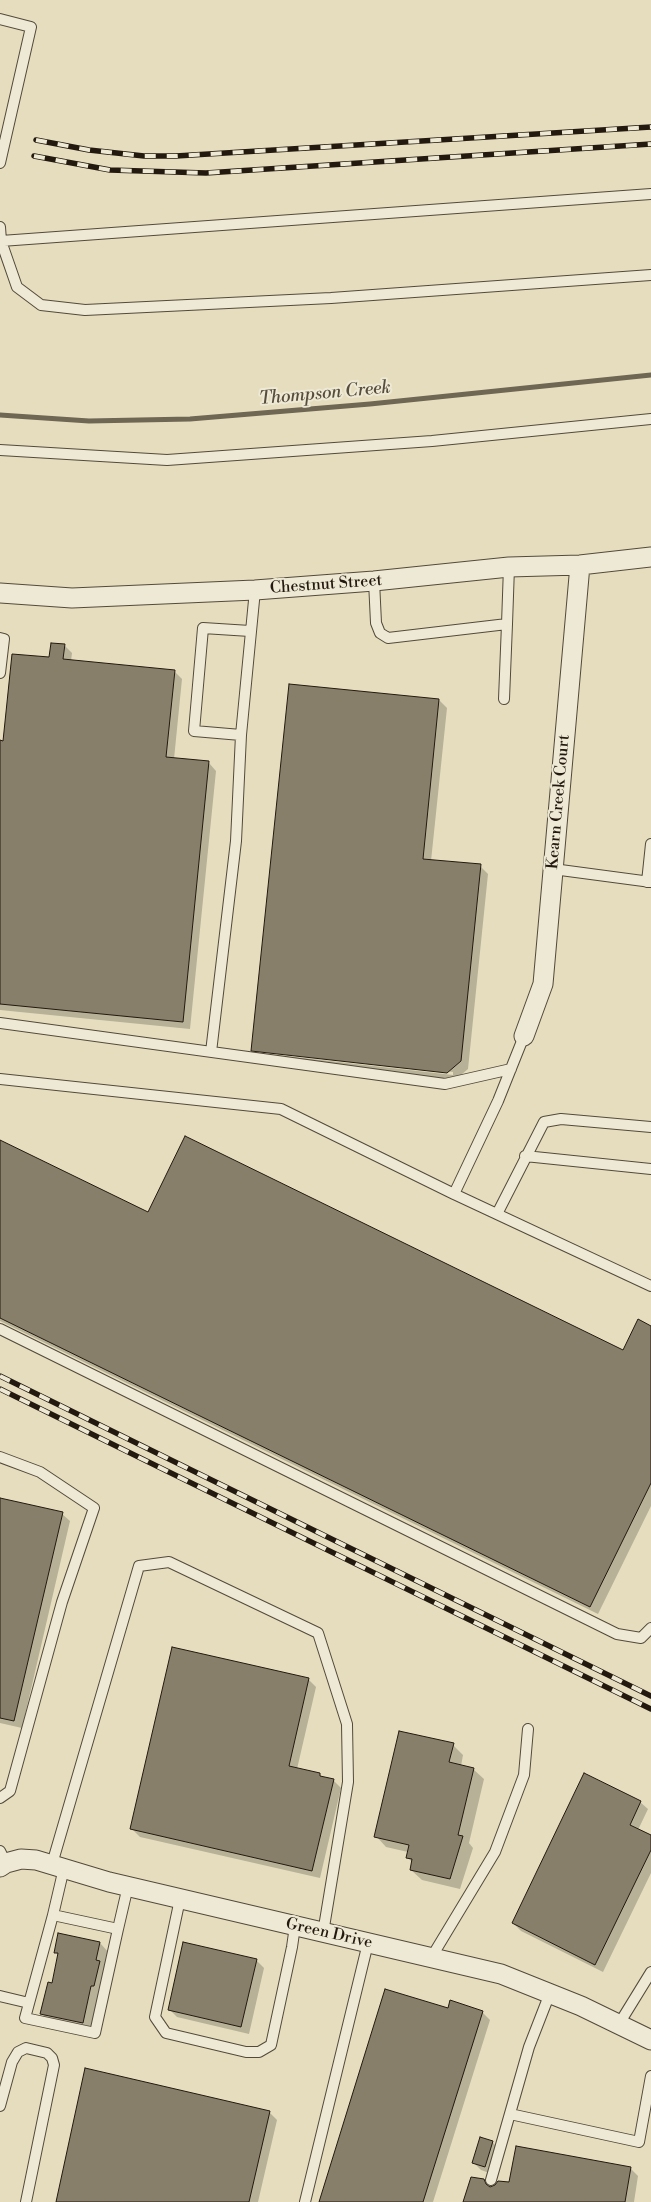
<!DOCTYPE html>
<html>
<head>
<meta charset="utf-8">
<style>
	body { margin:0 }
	canvas { display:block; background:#e5ddbe }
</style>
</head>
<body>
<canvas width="651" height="2202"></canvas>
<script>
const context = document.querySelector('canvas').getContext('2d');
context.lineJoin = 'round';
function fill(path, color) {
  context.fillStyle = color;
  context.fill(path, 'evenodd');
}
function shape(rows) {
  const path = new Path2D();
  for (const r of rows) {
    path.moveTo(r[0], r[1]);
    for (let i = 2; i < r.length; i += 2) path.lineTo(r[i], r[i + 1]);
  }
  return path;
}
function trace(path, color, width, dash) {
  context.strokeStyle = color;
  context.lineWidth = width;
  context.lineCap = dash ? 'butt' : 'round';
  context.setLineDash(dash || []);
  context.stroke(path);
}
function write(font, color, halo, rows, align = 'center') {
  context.font = font + ' "Libre Bodoni",serif';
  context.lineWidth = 4;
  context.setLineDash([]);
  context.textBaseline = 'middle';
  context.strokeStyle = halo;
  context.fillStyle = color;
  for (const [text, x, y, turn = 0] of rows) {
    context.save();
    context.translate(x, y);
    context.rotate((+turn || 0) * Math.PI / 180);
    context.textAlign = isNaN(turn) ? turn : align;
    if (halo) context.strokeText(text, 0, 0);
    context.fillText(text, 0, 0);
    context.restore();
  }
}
fill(shape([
	[64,645,72,653,71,661,174,671,182,679,174,759,209,763,216,771,190,1029,0,1010,0,742,4,742,51,659],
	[439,700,447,708,431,861,480,866,488,874,468,1069,455,1080,261,1058,253,1050],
	[259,1050,453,1072,453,1075,259,1053],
	[0,1141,148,1214,624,1352,651,1327,651,1506,598,1614,0,1321],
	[0,1499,62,1514,70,1521,22,1728,0,1723],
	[308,1679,316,1687,297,1769,319,1774,323,1778,333,1780,341,1788,320,1878,140,1837,132,1829],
	[453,1745,463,1755,461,1766,473,1769,484,1779,469,1843,473,1848,460,1889,422,1880,411,1870,413,1863,407,1857,408,1852,386,1847,376,1836],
	[640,1802,648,1809,638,1830,651,1836,651,1873,603,1972,521,1931,513,1923],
	[100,1943,110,1954,93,2033,52,2024,42,2014,53,1984,59,1956,55,1952],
	[256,1960,264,1968,249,2034,177,2017,169,2009],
	[449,2010,482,2012,490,2020,433,2202,320,2202],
	[269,2112,277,2120,258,2202,57,2202],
	[492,2142,500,2150,492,2174,481,2170,473,2162],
	[630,2168,638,2176,634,2202,464,2202,484,2180,491,2188]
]), '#0003');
trace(shape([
	[0,415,89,421,190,419,370,404,651,375]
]), '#706654', 5);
const building = shape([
	[51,643,65,644,63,659,175,670,166,757,209,761,183,1022,0,1004,0,740,3,741,12,654,49,657,51,643],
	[289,684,439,699,423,859,481,864,461,1061,447,1073,251,1051,289,684],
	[185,1136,623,1350,638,1319,651,1326,651,1483,590,1607,0,1318,0,1140,148,1212,185,1136],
	[0,1498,63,1512,14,1721,0,1718,0,1498],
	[172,1647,309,1678,289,1766,320,1773,320,1776,334,1779,312,1871,130,1829,172,1647],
	[399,1731,454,1743,449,1762,474,1768,458,1835,463,1836,450,1879,410,1870,412,1859,406,1858,409,1845,374,1837,399,1731],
	[584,1773,641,1801,630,1825,651,1835,651,1850,595,1965,512,1923,584,1773],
	[58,1933,100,1942,96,1960,100,1961,94,1986,91,1986,83,2023,40,2014,48,1982,52,1983,58,1953,54,1953,58,1933],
	[183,1942,257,1959,241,2027,168,2010,183,1942],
	[385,1989,448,2008,450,2000,483,2011,423,2202,319,2202,385,1989],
	[85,2068,270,2111,249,2202,56,2202,85,2068],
	[480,2137,493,2141,485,2167,472,2163,480,2137],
	[516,2146,631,2167,625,2202,463,2202,471,2177,484,2179,486,2184,490,2187,495,2185,498,2181,509,2182,516,2146]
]);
fill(building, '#887f6a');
trace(building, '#24190f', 1);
const lane = shape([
	[0,19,31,27,0,163],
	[0,227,1,241,651,194],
	[1,241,17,287,41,305,85,310,331,298,651,275],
	[0,450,167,460,432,441,651,419],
	[374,581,376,623,380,633,388,638,507,624,509,567],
	[0,638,4,639,0,673],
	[504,699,507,624],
	[241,735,194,731,203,628,250,631],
	[553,869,651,882],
	[647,882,651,844],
	[0,1023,445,1084,511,1069],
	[211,1052,236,841,241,735,255,590],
	[0,1079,281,1109,454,1194,498,1101,524,1036],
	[525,1156,651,1169],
	[454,1194,651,1286],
	[497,1214,544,1122,561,1119,651,1127],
	[0,1329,617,1634,641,1638,651,1628],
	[0,1457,40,1472,94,1508,62,1602,10,1791,0,1798],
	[0,1851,6,1863],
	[52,1864,139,1566,169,1562,318,1633,347,1724,348,1782,323,1933],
	[180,1899,155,2017,166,2033,246,2052,259,2052,271,2045,292,1947,295,1926],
	[53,1915,118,1929,95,2033,25,2018,53,1915],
	[53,1915,64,1868],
	[118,1929,128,1886],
	[431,1958,495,1852,524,1775,528,1729],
	[0,1996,29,2003],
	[619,2024,651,1972],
	[0,2106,12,2062,18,2052,26,2048,47,2053,52,2058,54,2065,26,2202],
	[510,2114,639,2142,651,2076],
	[491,2180,529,2047,550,1993],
	[305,2202,368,1943]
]);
const street = shape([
	[0,593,72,598,255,590,374,581,509,567,580,565,651,557],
	[524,1036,543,984,580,565],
	[0,1867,6,1863,21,1859,36,1860,109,1882,501,1974,581,2006,651,2040]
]);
trace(lane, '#544a3b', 12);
trace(street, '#544a3b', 21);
trace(lane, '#eee9d5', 10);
trace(street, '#eee9d5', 19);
const rail = shape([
	[36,140,89,150,144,156,176,156,651,127],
	[34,156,110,170,206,173,651,144],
	[0,1376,651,1696],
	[0,1389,651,1709]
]);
trace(rail, '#24190f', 5.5);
trace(rail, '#eee9d5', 4, [11]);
write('16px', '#24190f', '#eee9d5', [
	["Chestnut Street",326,585,-4],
	["Kearn Creek Court",559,802,-85],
	["Green Drive",329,1934,13]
]);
write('italic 18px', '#574d3d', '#eee9d5', [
	["Thompson Creek",325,394,-5]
]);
</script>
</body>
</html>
